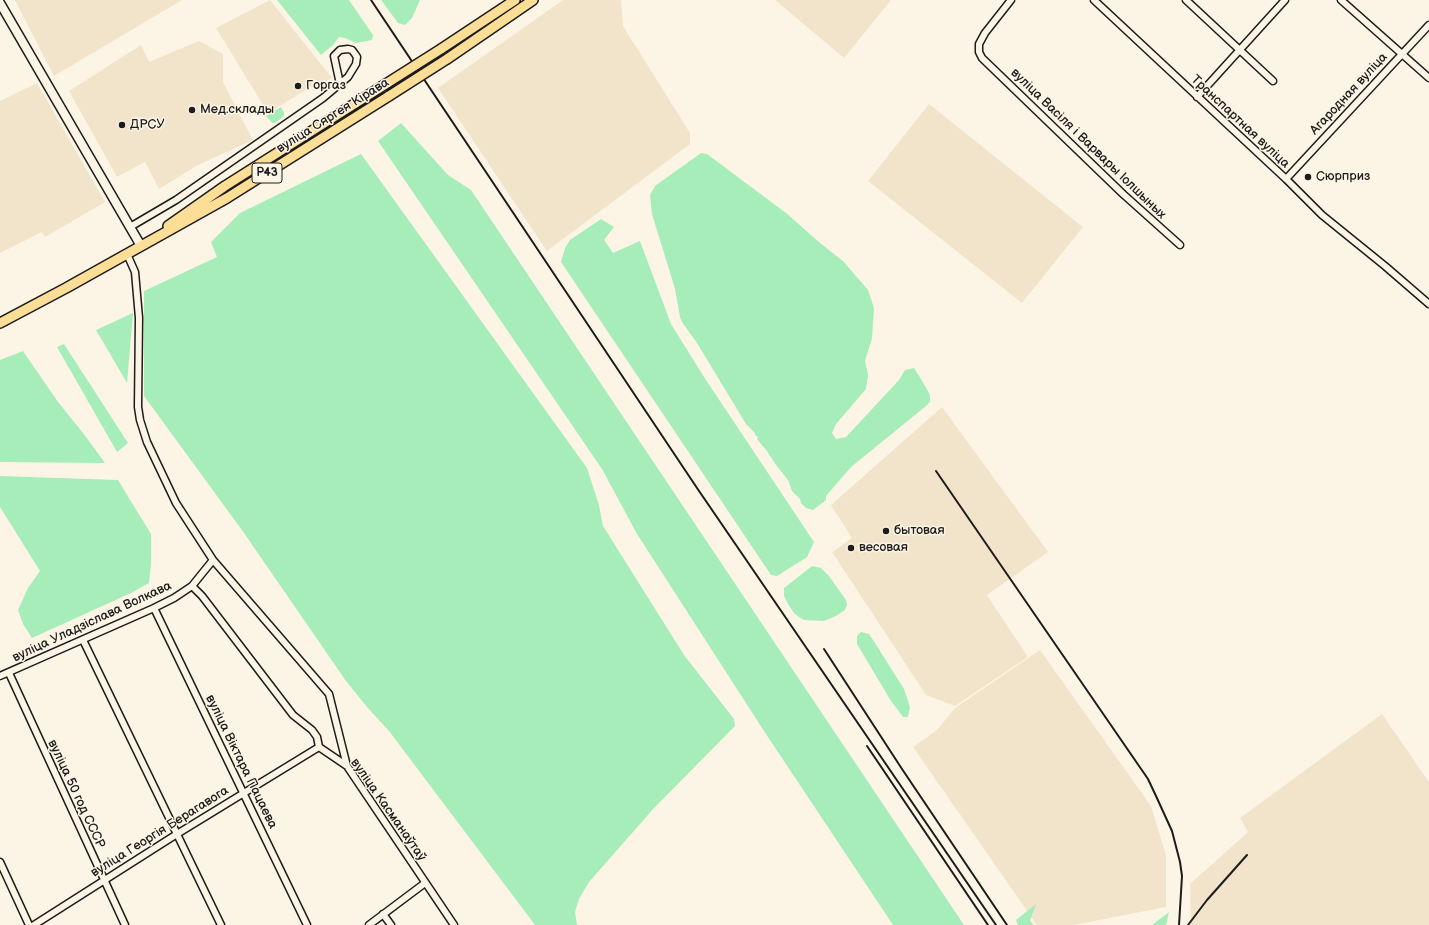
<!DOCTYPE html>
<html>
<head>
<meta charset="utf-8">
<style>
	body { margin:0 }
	canvas { display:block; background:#fcf5e5 }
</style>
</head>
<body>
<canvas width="1429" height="925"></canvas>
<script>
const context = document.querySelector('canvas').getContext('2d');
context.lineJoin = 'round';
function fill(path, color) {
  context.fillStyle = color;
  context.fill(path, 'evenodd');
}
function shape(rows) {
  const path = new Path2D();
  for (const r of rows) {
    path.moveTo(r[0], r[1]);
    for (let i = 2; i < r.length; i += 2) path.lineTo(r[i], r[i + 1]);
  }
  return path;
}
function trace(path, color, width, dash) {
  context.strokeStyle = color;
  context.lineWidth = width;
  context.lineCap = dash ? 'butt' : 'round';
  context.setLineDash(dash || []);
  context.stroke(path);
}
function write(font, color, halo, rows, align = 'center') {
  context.font = font + ' "Balsamiq Sans",sans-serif';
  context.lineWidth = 3;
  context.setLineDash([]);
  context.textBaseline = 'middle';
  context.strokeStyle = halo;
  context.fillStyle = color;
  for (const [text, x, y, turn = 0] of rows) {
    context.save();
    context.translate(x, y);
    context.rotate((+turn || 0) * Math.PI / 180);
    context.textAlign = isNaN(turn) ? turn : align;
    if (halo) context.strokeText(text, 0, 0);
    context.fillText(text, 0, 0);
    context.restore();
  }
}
fill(shape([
	[15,0,182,0,54,76],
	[270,0,332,78,316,88,314,85,268,113,216,28],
	[563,0,621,0,623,26,690,133,690,144,547,251,438,88],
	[775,0,891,0,844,58],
	[199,41,223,54,223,82,253,140,198,165,159,189,145,162,117,177,69,91,141,45,149,62],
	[37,83,105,202,45,237,42,232,0,253,0,101],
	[929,104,1083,227,1022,303,868,181],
	[942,407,1048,552,987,595,1028,657,955,706,926,695,832,552,852,538,831,505],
	[1040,650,1151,806,1166,855,1166,907,1074,925,1037,925,913,747,937,730,955,708],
	[1382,714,1429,782,1429,925,1191,925,1190,884,1248,832,1240,818]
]), '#f2e4cb');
fill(shape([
	[277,0,349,0,373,35,372,40,356,43,345,38,339,37,333,45,321,55],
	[381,0,420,0,412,18,405,25,398,23],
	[281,107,284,113,284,116,275,123,272,123,266,116],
	[401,123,448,175,471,190,964,925,893,925,764,731,637,534,602,469,378,141],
	[701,153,707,154,786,213,820,243,843,261,868,290,874,308,872,338,865,361,868,375,866,389,836,424,832,433,836,439,846,437,899,380,905,370,914,368,924,384,930,395,930,402,926,406,851,467,826,496,826,500,813,510,806,508,801,503,800,499,792,491,788,480,776,465,767,451,757,439,758,437,756,436,754,432,746,424,697,343,682,322,680,317,675,289,652,214,650,195,655,186],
	[361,154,587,468,599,505,603,526,684,655,734,719,735,726,654,808,589,882,579,899,575,912,577,925,535,925,389,731,367,707,346,681,244,533,144,396,144,291,217,257,211,242,240,213],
	[601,219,614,227,604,240,613,253,640,241,671,324,704,377,814,542,807,557,777,576,771,575,561,262,565,248,570,240],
	[133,313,127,383,96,330],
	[64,344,128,443,117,452,57,347],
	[23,351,58,402,83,433,105,463,0,462,0,360],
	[0,476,118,480,151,534,151,564,149,583,131,593,32,638,23,624,18,610,28,588,40,571,0,507],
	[812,566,821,568,829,576,846,600,847,605,845,610,836,616,824,621,804,620,799,617,794,613,788,604,784,596,784,588],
	[861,632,869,634,875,643,904,689,910,707,908,717,903,717,891,701,857,644,857,636],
	[1036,904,1030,921,1034,925,1018,925,1016,920],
	[1169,912,1166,925,1152,925]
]), '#a6edba');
const street = shape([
	[1011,0,985,33,979,44,979,52,982,58,1123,194,1180,245],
	[1094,0,1286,179,1322,215,1385,266,1429,304],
	[1186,0,1273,81],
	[1341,0,1429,78],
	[1197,97,1285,0],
	[1286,179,1429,25],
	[130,227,176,200,323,98,348,77,356,64,357,57,355,54,352,50,348,49,340,50,334,56,340,84],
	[127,254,135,272,139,318,138,407,140,420,147,442,176,503,213,560,329,694,347,766],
	[192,586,202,596,293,715,312,730,317,737,319,747,347,766,454,925],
	[154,608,307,925],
	[83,640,221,925],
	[9,673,125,925],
	[0,676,154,608,174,598,192,586,213,560],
	[0,862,29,925],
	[383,914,391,925],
	[34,925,177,834,319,747],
	[369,925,425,883]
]);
const secondary = shape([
	[0,3,141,246]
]);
const primary = shape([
	[441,49,515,0],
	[447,59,533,0],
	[168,226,225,186,381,87],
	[0,323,66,288,227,198,389,96]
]);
trace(street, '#1c1c1c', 9);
trace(secondary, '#1c1c1c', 11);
trace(primary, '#1c1c1c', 12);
trace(street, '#fcf5e5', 6);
trace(secondary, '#fcf5e5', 8);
trace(primary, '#fcde96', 9);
trace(shape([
	[371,0,697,488,996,925],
	[936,471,1148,779,1156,796,1172,831,1180,862,1182,876,1179,925],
	[824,649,902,769,1007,925],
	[867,746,988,925],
	[1188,925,1207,900,1247,855]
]), '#1c1c1c', 2);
const primaryBridge = shape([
	[381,87,441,49],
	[389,96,447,59]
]);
trace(primaryBridge, '#1c1c1c', 12, []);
trace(primaryBridge, '#fcde96', 9);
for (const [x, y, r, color] of [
	[298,86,4,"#1c1c1c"],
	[192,110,4,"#1c1c1c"],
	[122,125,4,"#1c1c1c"],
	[1308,177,4,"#1c1c1c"],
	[886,531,4,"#1c1c1c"],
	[851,548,4,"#1c1c1c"]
]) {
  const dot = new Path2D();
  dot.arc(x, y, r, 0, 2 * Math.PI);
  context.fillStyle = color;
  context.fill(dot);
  trace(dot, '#fcf5e5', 1.5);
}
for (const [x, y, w] of [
	[267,173,30]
]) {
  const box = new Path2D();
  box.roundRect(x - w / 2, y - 10, w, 20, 3);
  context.fillStyle = '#fcf5e5';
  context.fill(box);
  trace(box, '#1c1c1c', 1);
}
write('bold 12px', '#1c1c1c', null, [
	["Р43",267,173]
]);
write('13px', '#1c1c1c', '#fcf5e5', [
	["Горгаз",306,86],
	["Мед.склады",200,110],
	["ДРСУ",130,125],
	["Сюрприз",1316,177],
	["бытовая",894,531],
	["весовая",859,548]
], 'left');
write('13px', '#1c1c1c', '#fcf5e5', [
	["Агародная вуліца",1349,94,-47],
	["вуліца Сяргея Кірава",333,116,-32],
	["Транспартная вуліца",1240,122,43],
	["вуліца Васіля і Варвары Іолшыных",1088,144,44],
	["вуліца Уладзіслава Волкава",92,622,-25],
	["вуліца Віктара Пацаева",241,762,64],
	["вуліца 50 год СССР",76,794,65],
	["вуліца Касманаўтаў",388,810,55],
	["вуліца Георгія Берагавога",160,832,-32]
]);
</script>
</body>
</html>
